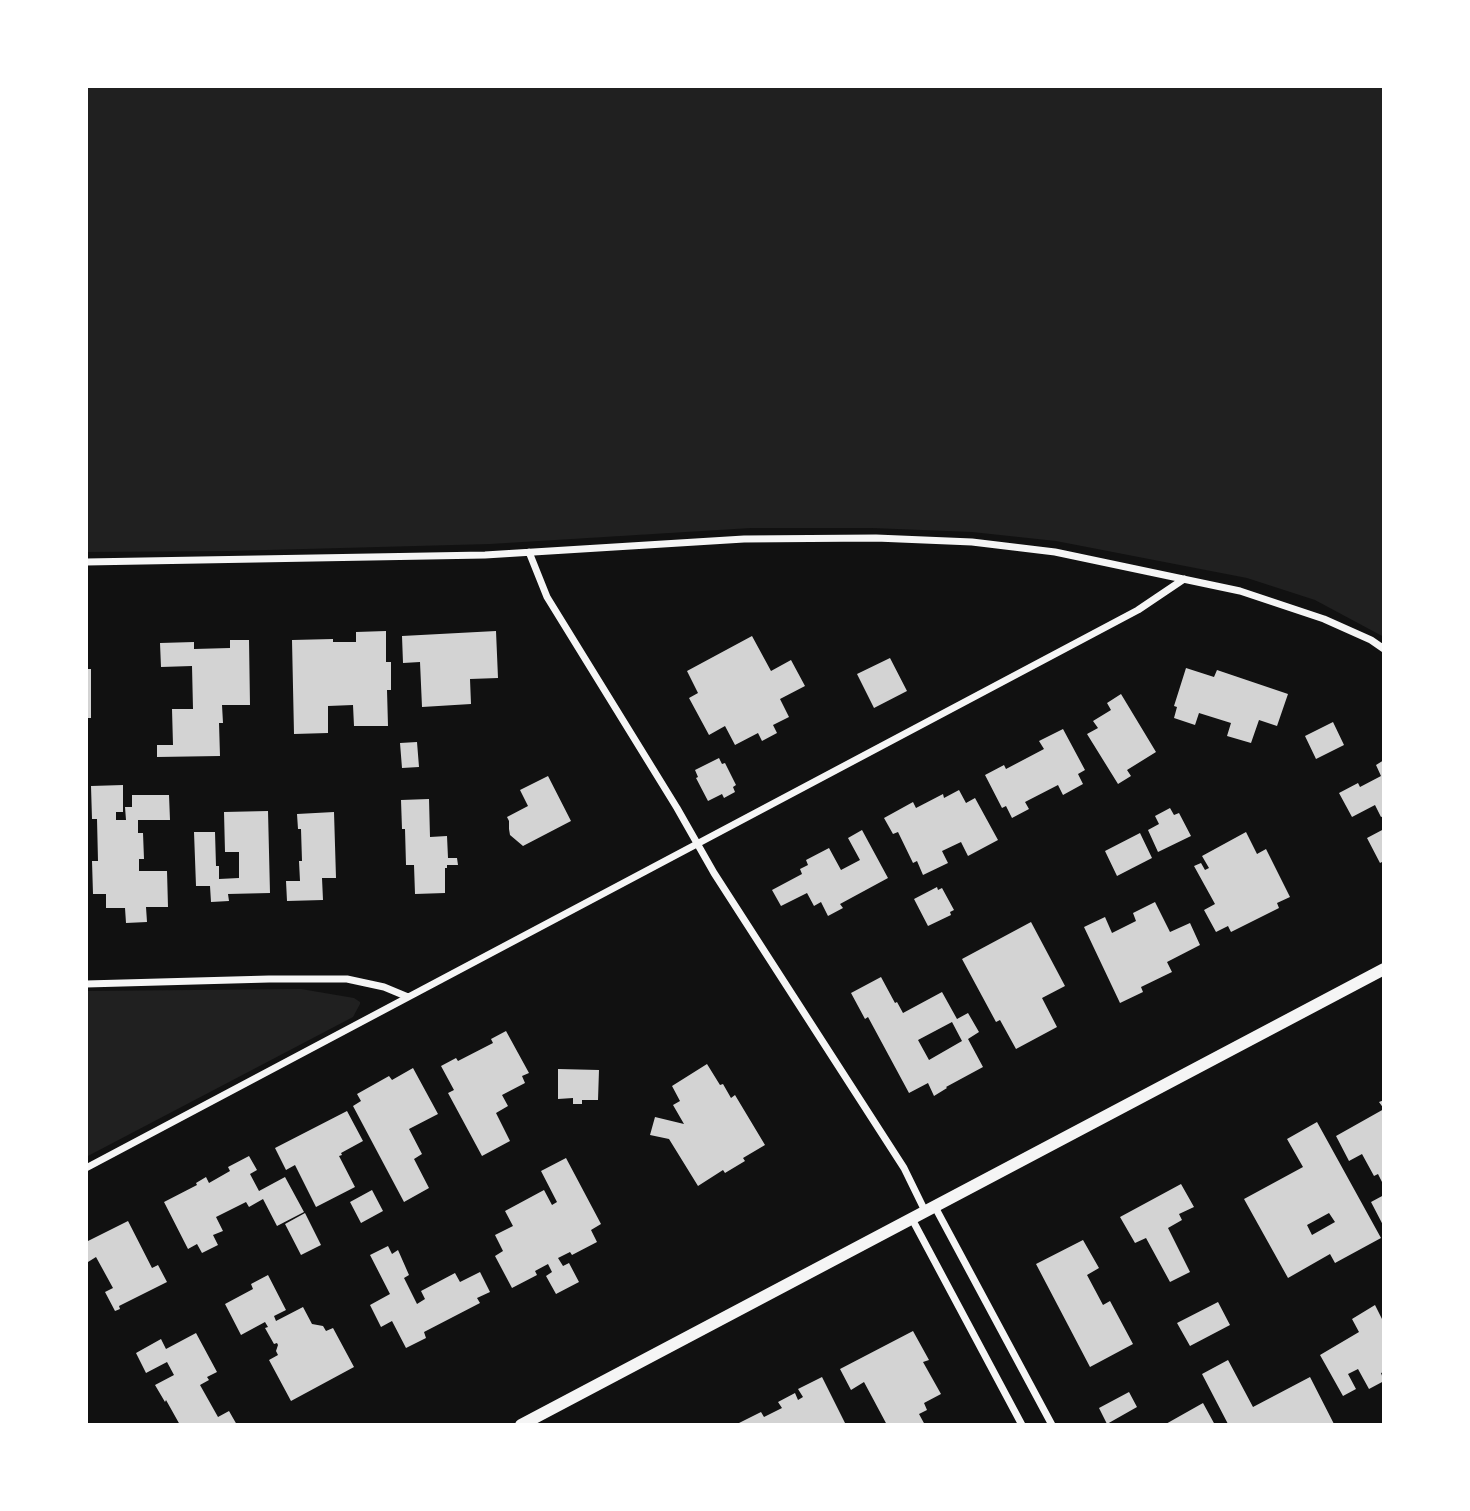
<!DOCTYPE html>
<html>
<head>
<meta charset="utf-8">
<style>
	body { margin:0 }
	#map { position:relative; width:1470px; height:1511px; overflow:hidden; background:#111; font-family:Inter,sans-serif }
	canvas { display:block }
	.frame { position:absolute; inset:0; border:88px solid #fff; pointer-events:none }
</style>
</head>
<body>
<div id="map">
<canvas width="1470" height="1511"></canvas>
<div class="frame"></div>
</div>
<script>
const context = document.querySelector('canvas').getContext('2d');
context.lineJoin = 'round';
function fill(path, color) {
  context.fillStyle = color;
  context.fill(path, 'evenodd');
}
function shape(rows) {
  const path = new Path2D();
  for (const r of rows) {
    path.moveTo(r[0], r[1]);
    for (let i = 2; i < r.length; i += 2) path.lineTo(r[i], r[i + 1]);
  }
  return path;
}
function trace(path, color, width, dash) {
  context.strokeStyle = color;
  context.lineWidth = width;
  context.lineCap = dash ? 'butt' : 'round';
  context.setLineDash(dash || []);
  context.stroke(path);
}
fill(shape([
	[86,86,1384,86,1384,637,1315,600,1247,578,1056,541,972,532,872,528,751,528,490,544,230,551,86,552],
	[301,989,354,998,360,1002,360,1004,353,1017,86,1157,86,991]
]), '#202020');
fill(shape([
	[386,631,386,662,391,662,391,690,387,690,388,726,354,726,353,705,328,706,328,733,294,734,292,640,333,639,333,642,356,642,356,632],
	[496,631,498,678,470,679,471,704,422,707,420,662,403,663,402,636],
	[752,636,771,671,791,660,805,686,780,699,789,717,773,725,777,733,762,741,758,733,735,745,725,726,709,735,689,698,698,693,687,671],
	[230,640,249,640,250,705,222,705,223,723,219,723,220,756,157,757,157,745,173,745,172,709,193,709,192,666,161,667,160,643,194,642,194,649,230,648],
	[890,658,907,691,874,708,857,674],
	[1186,668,1214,677,1217,670,1288,694,1277,726,1259,720,1251,743,1227,736,1231,723,1199,713,1195,725,1174,718,1177,707,1174,706],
	[86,669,91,669,91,718,86,718],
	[1121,694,1156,752,1127,770,1131,776,1118,784,1087,734,1098,728,1093,721,1111,710,1107,703],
	[1333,722,1344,745,1316,759,1305,736],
	[1063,729,1085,770,1078,774,1083,784,1063,795,1058,785,1025,802,1029,809,1012,818,1006,806,1002,808,985,775,1004,765,1006,769,1044,749,1039,741],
	[417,742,419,767,402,768,400,743],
	[719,758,722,764,725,763,736,785,733,787,735,792,724,798,722,794,708,801,696,778,698,777,695,770],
	[1384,760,1384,816,1381,817,1375,805,1352,817,1339,793,1358,783,1360,787,1381,776,1376,765],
	[548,776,571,821,523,846,510,835,509,829,509,821,507,817,528,806,520,790],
	[123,785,123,812,116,812,116,820,126,820,125,807,132,807,132,795,169,795,170,820,138,820,138,833,143,833,144,859,139,859,139,871,167,871,168,907,146,907,147,922,126,923,125,908,106,908,106,894,93,894,92,861,98,861,97,819,92,819,91,786],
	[959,790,966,803,975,798,998,840,968,856,961,842,942,851,948,863,923,875,917,861,913,863,898,832,893,834,884,818,913,802,916,808,943,794,944,798],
	[429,799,430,837,447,836,448,858,457,858,458,865,447,865,447,868,445,868,445,893,415,894,414,865,406,865,405,829,402,829,401,800],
	[1170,808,1174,815,1179,813,1191,836,1158,852,1148,830,1159,824,1155,816],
	[268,811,270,893,228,894,229,901,211,902,210,886,196,886,194,832,215,832,216,866,219,866,219,879,239,878,239,852,225,852,224,812],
	[334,812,336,878,322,878,323,900,287,901,286,881,300,881,299,861,302,861,301,829,298,829,297,814],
	[1384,829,1384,861,1380,863,1367,838],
	[862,830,888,878,840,904,843,908,828,916,821,902,814,906,807,893,781,906,772,890,802,874,800,869,808,865,806,860,829,848,841,870,860,860,848,838],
	[1246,832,1257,854,1266,849,1290,897,1277,903,1279,908,1231,932,1228,926,1216,932,1204,910,1215,904,1194,866,1201,863,1205,870,1209,868,1202,856],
	[1140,833,1152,858,1117,876,1105,851],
	[937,887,938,890,942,888,954,910,950,912,951,915,928,926,914,899],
	[1155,902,1170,932,1190,923,1200,945,1167,962,1172,972,1141,987,1143,992,1120,1003,1084,927,1105,917,1112,933,1136,921,1133,913],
	[1031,922,1065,986,1042,998,1057,1027,1016,1049,1000,1020,996,1022,962,959],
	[881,977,895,1003,897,1002,903,1013,942,992,957,1019,968,1013,979,1032,968,1039,983,1067,946,1087,947,1088,934,1096,928,1083,909,1093,868,1017,865,1019,851,993],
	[952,1022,962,1041,929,1060,918,1040],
	[506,1031,529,1073,522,1076,525,1083,502,1095,508,1106,496,1113,510,1141,482,1156,448,1093,454,1090,441,1066,456,1058,458,1061,493,1043,491,1039],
	[707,1064,720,1085,723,1084,731,1098,735,1095,765,1145,743,1158,745,1161,725,1173,723,1170,698,1186,669,1139,650,1135,655,1117,684,1124,673,1105,680,1101,672,1086],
	[413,1068,438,1114,409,1129,422,1154,414,1159,429,1188,404,1202,353,1106,361,1101,357,1094,389,1076,392,1080],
	[558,1069,599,1070,598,1100,582,1100,582,1104,573,1104,573,1098,558,1099],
	[1384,1100,1384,1186,1378,1174,1374,1176,1362,1154,1349,1161,1336,1136,1384,1109,1379,1102],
	[347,1111,363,1141,341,1153,342,1155,339,1156,355,1187,316,1207,295,1165,286,1170,275,1148],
	[1317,1122,1381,1238,1335,1263,1330,1254,1288,1278,1244,1199,1303,1167,1287,1139],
	[1329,1213,1335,1222,1312,1235,1307,1225],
	[249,1156,257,1170,250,1174,259,1191,285,1177,304,1212,277,1226,263,1199,249,1207,246,1202,216,1217,223,1231,213,1235,218,1245,202,1253,197,1244,188,1249,164,1202,197,1185,196,1183,206,1177,209,1183,230,1171,228,1167],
	[566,1158,601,1224,591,1230,597,1242,572,1255,570,1252,558,1258,563,1266,569,1263,579,1282,556,1294,546,1276,552,1272,548,1264,535,1271,537,1275,512,1288,495,1256,503,1251,495,1235,513,1226,505,1211,544,1190,552,1205,557,1202,541,1171],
	[1181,1184,1194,1207,1179,1214,1182,1220,1168,1228,1190,1272,1170,1282,1146,1238,1135,1243,1120,1217],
	[372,1190,383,1211,361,1223,350,1202],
	[1384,1195,1384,1227,1371,1202],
	[305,1213,321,1245,301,1255,285,1224],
	[128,1221,152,1268,158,1265,167,1282,119,1306,120,1309,115,1311,105,1292,113,1288,96,1257,88,1262,86,1258,86,1242],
	[1083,1240,1099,1268,1087,1275,1103,1305,1110,1301,1133,1344,1090,1367,1036,1264],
	[388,1246,392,1254,398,1250,409,1275,404,1278,417,1304,425,1299,421,1291,455,1273,460,1282,480,1272,490,1292,477,1298,480,1303,424,1332,426,1338,406,1348,392,1321,381,1327,370,1305,390,1294,370,1255],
	[268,1275,286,1310,274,1316,276,1321,303,1307,312,1324,323,1326,326,1331,333,1328,354,1367,291,1401,269,1360,278,1355,276,1351,278,1345,277,1343,274,1344,265,1328,268,1327,265,1322,241,1335,225,1304,253,1289,251,1284],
	[1218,1302,1230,1325,1190,1346,1177,1323],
	[1375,1305,1384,1323,1384,1372,1381,1373,1384,1381,1369,1389,1358,1369,1348,1374,1356,1389,1343,1396,1320,1355,1359,1332,1352,1319],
	[913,1331,929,1360,923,1362,941,1394,924,1403,927,1410,919,1414,925,1425,887,1425,864,1382,851,1390,840,1369],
	[196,1333,217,1372,207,1377,209,1380,200,1385,218,1417,229,1411,237,1425,180,1425,166,1400,165,1402,155,1385,174,1375,167,1362,146,1373,136,1353,161,1339,166,1349],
	[1228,1360,1253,1407,1310,1377,1334,1424,1331,1425,1228,1424,1202,1374],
	[822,1377,846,1425,735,1425,761,1412,764,1417,782,1408,778,1402,795,1393,798,1400,803,1397,798,1389],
	[1129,1392,1137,1407,1107,1424,1099,1408],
	[1203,1403,1215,1425,1164,1425]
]), '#d3d3d3');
trace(shape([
	[529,552,547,597,677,808,714,873,904,1168,925,1211],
	[86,562,485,555,744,539,876,538,972,542,1055,552,1240,591,1324,619,1371,640,1384,649],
	[86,984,269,979,347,979,384,987,408,997],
	[86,1168,1138,610,1184,579],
	[935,1207,1052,1425],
	[912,1219,1022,1425]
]), '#f5f5f5', 7);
trace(shape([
	[521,1425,1384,969]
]), '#f5f5f5', 12);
</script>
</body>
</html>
